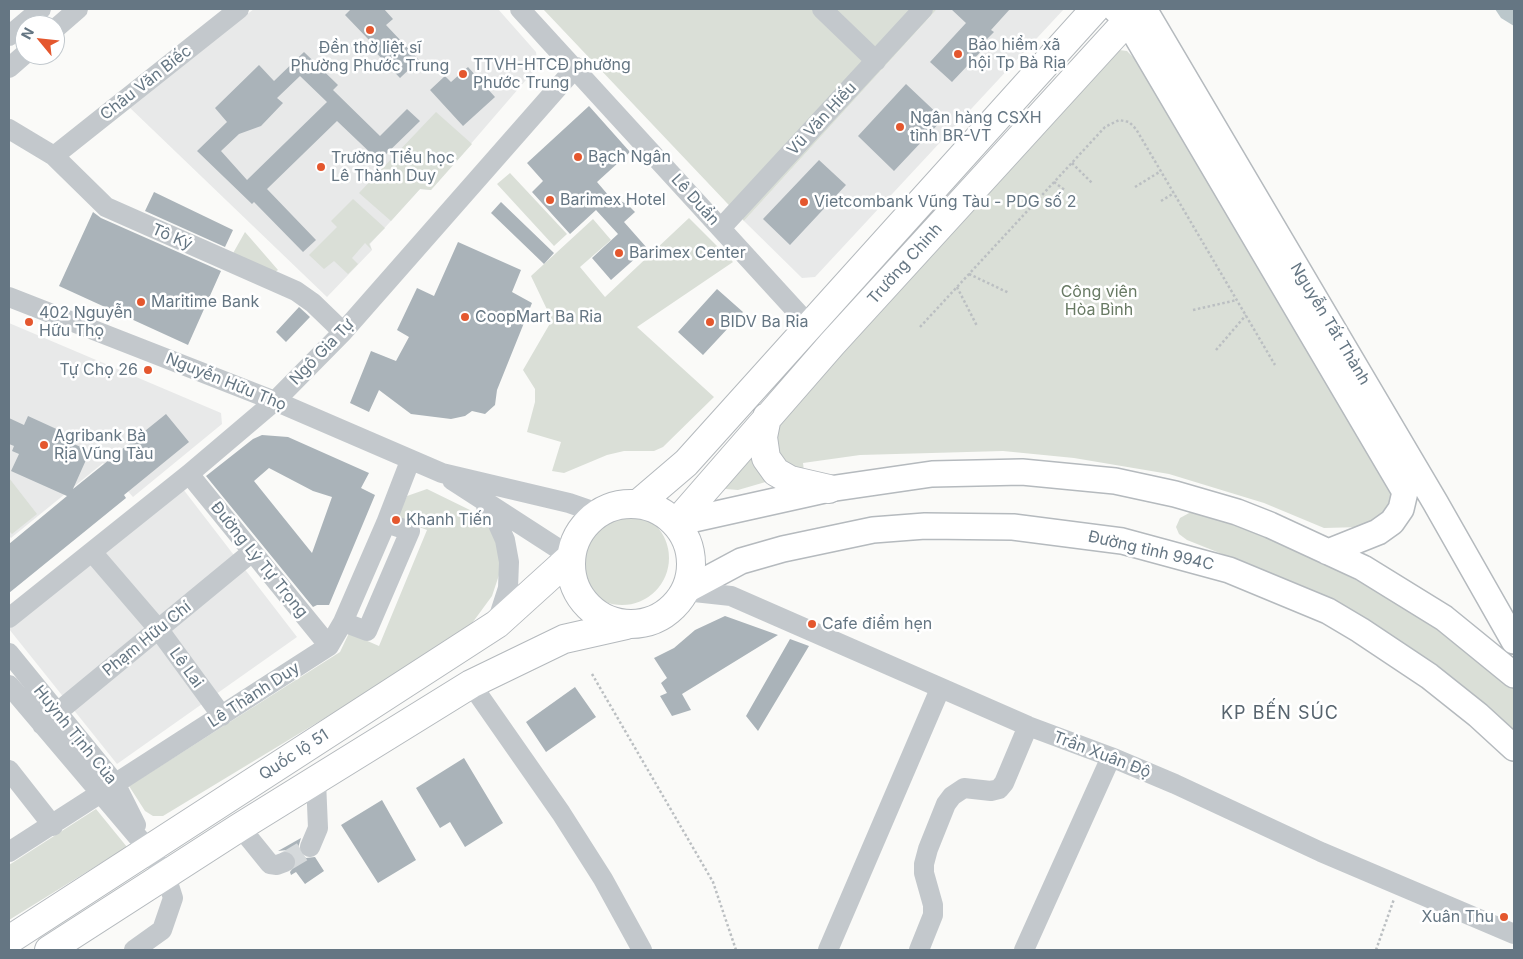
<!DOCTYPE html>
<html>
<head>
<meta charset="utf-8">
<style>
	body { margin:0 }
	#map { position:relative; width:1523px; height:959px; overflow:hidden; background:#fafaf8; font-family:Inter,sans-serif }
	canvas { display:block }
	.frame { position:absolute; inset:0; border:10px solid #657683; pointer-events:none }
	.north { position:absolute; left:15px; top:15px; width:50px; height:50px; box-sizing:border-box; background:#fff; border:1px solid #c1c8cd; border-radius:50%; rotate:298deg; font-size:14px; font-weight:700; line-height:20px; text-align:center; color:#657683 }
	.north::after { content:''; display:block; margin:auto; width:18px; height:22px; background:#e4572e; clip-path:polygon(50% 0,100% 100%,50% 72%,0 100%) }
</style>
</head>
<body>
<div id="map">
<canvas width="1523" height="959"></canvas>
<div class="frame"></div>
<div class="north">N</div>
</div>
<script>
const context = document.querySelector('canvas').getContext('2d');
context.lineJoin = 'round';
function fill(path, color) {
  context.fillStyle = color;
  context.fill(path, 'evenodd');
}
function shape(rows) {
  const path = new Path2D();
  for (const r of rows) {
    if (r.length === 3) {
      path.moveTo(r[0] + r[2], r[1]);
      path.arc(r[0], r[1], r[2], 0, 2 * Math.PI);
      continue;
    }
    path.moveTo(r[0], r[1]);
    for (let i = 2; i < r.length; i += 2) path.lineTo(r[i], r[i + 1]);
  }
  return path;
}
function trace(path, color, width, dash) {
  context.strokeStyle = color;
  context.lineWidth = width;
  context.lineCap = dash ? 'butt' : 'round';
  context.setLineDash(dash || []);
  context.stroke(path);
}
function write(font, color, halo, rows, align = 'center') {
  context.font = font + ' Inter,sans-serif';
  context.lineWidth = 5;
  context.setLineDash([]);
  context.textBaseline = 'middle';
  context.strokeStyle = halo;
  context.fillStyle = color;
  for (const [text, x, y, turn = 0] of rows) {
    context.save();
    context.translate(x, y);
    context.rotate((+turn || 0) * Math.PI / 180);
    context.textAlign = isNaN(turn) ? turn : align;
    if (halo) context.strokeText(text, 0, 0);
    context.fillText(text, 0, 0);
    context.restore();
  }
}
fill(shape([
	[254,9,498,9,536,52,538,66,431,190,420,189,370,244,372,250,327,297,127,105],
	[937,9,1064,9,815,277,802,278,744,221],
	[9,323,221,413,222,424,133,497,103,463,11,538,9,536],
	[183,489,297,637,117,764,9,629]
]), '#e8e9e9');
fill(shape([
	[543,9,897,10,937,9,744,221],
	[1119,50,1127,51,1134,58,1180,127,1391,486,1393,498,1386,511,1362,527,1324,528,1264,503,1169,474,1074,458,1003,451,860,455,803,463,804,471,782,468,767,431],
	[436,112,472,144,431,190,420,189,391,221,359,193],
	[510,173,567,234,554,246,497,184],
	[353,199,385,228,369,244,372,250,365,243,352,258,358,264,348,274,334,261,324,269,309,255,337,227,331,221],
	[689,218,733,262,637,327,714,397,663,447,654,451,624,451,607,455,564,473,552,471,561,442,527,432,535,402,535,389,523,370,552,320,531,276,593,219,611,240,580,267,605,297],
	[245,232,278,270,275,272,232,255],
	[748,443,769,481,738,490,726,489,722,485],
	[9,478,37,514,12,534,9,531],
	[427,489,474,512,488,526,495,538,502,566,492,596,470,626,457,638,163,816,153,816,145,811,129,786,340,652,349,633,379,646,427,530,396,518,407,496],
	[622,558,47],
	[1191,512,1207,515,1280,542,1366,585,1471,650,1514,689,1514,733,1362,620,1290,581,1187,540,1179,534,1176,527,1180,518],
	[96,809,127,847,9,920,9,865]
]), '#dadfd7');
fill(shape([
	[1495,9,1514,9,1514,26,1501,18]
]), '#bbc7cb');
fill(shape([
	[351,9,384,9,393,19,386,25,419,60,400,78,368,44,370,41,345,15],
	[951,9,1010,9,991,30,994,32,983,43,986,46,952,82,930,62,966,23],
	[304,52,338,85,333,90,380,136,407,109,420,121,379,161,337,121,267,189,316,240,303,252,254,202,252,204,197,151,227,122,215,108,259,65,274,81],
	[300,76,327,102,247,180,221,151,239,134,261,126,283,103,277,98],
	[468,67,495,97,463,126,430,90,445,76,451,82],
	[906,84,943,119,894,171,858,136],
	[589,106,630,152,597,182,609,196,627,204,635,212,624,222,647,248,611,280,592,258,618,234,596,210,570,234,532,192,543,181,527,163],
	[819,160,846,185,790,245,763,219],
	[154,192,233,230,225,247,145,211],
	[501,202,554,253,544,264,491,213],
	[93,212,101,218,221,271,188,345,59,286],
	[458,242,521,270,512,292,532,303,497,390,495,405,485,414,472,411,465,416,451,419,411,414,379,390,369,412,350,403,371,351,396,361,409,337,397,330,417,288,434,296],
	[717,289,743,312,703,355,678,332],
	[299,307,310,317,286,342,276,332],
	[166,414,189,442,124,495,126,498,9,593,9,544,67,496,11,471,19,454,12,451,14,446,9,444,9,418,24,425,28,416,63,432,60,438,90,451,73,489],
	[262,435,288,437,369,473,361,488,375,495,329,605,317,605,313,607,206,476,253,439],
	[269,468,313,491,332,497,312,553,254,481],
	[725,616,778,635,682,694,691,710,672,716,660,696,667,693,661,683,667,678,654,658,674,648,695,630],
	[790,639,809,646,758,731,746,716],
	[575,687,596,717,546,752,526,722],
	[464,758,503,823,465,847,450,822,440,828,416,788],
	[382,800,416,860,378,883,341,825],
	[301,838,298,848,300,854,306,858,315,857,324,871,305,884,296,872,291,875,290,872,297,863,293,853,287,850,278,851]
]), '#aab3b9');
trace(shape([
	[285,862,310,847]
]), '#d5d9db', 20, [20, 10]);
const major = shape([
	[1115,9,1127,20,1405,492,1401,509,1392,522,1378,532,1328,552],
	[1144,9,1435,502,1514,641],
	[676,523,829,489,932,474,1022,472,1115,481,1175,494,1237,512,1270,525,1363,568,1444,618,1514,675],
	[685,591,741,561,783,549,873,530,925,526,1013,527,1122,541,1229,570,1328,611,1360,630,1429,676,1478,715,1514,748]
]);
const highway = shape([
	[767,417,763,437,766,458,776,472,790,480,829,489],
	[631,564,60],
	[638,504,686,463,1095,9],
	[676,523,832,344,1138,9],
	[9,940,497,624,571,557],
	[49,950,240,827,471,684,564,639,626,625]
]);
trace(major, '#b5babe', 28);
trace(highway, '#b4b9bd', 30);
trace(shape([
	[1072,163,1092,183],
	[1054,182,1066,191],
	[1135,187,1161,171],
	[1161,201,1174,193],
	[969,274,1009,293],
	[957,287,977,326],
	[1193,310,1237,300],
	[920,327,1105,127,1119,120,1129,122,1136,129,1275,365],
	[1216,350,1246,315],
	[592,674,713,882,736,950],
	[1376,950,1394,899]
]), '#bbbfc2', 2.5, [2.5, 2.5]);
trace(shape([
	[520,9,809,325],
	[822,9,876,61],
	[55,29,78,9],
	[9,36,41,9],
	[9,68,25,54],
	[9,129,54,156,106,207,296,291,313,303,343,332],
	[54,156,239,9],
	[721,228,923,9],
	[9,297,275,401,442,473,569,503,598,513],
	[189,474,329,646],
	[452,480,571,557],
	[486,506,497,522,505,540,509,562,508,588,497,622],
	[92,552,159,630,222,716],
	[685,591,731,596,1028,726,1111,757,1175,784,1321,852,1514,934],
	[9,618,189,474,275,401,343,332,576,67],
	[343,622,367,631,410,531,386,523],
	[9,653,115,783,136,825],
	[471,684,561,813,603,879,642,950],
	[9,685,148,849,166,876,173,898,162,930,134,950],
	[42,725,252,552],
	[9,770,53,826],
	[240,827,270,864,277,865,285,862],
	[310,847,318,828,316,781],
	[9,852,329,646,343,622,386,523,410,461],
	[828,950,940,689],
	[919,950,933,915,933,905,924,873,924,864,928,849,946,804,952,796,964,788,991,791,999,789,1004,783,1028,726],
	[1024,950,1111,757]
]), '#c3c8cc', 20);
trace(major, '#fff', 25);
trace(highway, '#fff', 28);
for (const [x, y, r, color] of [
	[370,30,5,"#e4572e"],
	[958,54,5,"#e4572e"],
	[463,74,5,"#e4572e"],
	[900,127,5,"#e4572e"],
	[578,157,5,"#e4572e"],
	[321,167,5,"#e4572e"],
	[550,200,5,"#e4572e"],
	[804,202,5,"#e4572e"],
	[619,253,5,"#e4572e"],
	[141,302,5,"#e4572e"],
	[465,317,5,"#e4572e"],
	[29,322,5,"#e4572e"],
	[710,322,5,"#e4572e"],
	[148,370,5,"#e4572e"],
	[44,445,5,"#e4572e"],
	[396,520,5,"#e4572e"],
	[812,624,5,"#e4572e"],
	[1504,917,5,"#e4572e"]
]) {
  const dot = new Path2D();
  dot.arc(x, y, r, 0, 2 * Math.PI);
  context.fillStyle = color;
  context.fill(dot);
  trace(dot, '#fff', 2);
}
write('16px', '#657683', '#fff', [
	["Bảo hiểm xã",968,45],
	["hội Tp Bà Rịa",968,63],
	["Đền thờ liệt sĩ",370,48,"center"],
	["Phường Phước Trung",370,66,"center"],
	["TTVH-HTCĐ phường",473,65],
	["Phước Trung",473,83],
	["Ngân hàng CSXH",910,118],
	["tỉnh BR-VT",910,136],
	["Bạch Ngân",588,157],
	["Trường Tiểu học",331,158],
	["Lê Thành Duy",331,176],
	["Barimex Hotel",560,200],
	["Vietcombank Vũng Tàu - PDG số 2",814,202],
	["Barimex Center",629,253],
	["Maritime Bank",151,302],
	["402 Nguyễn",39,313],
	["Hữu Thọ",39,331],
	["CoopMart Ba Ria",475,317],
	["BIDV Ba Ria",720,322],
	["Tự Chọ 26",138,370,"right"],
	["Agribank Bà",54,436],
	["Rịa Vũng Tàu",54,454],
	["Khanh Tiến",406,520],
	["Cafe điểm hẹn",822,624],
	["Xuân Thu",1494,917,"right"]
], 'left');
write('16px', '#657683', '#fff', [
	["Châu Văn Biếc",146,83,-38],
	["Vũ Văn Hiếu",822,119,-47],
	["Lê Duẩn",695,200,48],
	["Tô Ký",172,237,23],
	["Trường Chinh",905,264,-48],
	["Nguyễn Tất Thành",1330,324,59],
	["Ngô Gia Tự",322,352,-46],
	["Nguyễn Hữu Thọ",226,382,22],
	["Đường tỉnh 994C",1151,551,13],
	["Đường Lý Tự Trọng",259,560,51],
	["Phạm Hữu Chí",147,639,-39],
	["Lê Lai",186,668,54],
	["Lê Thành Duy",254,695,-33],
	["Huỳnh Tịnh Của",75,735,51],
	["Quốc lộ 51",294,755,-33],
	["Trần Xuân Độ",1102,755,21]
]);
write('16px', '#687a64', '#fff', [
	["Công viên",1099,292],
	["Hòa Bình",1099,310]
]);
context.letterSpacing = '1px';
write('18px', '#57646e', '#fff', [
	["KP BẾN SÚC",1280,714]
]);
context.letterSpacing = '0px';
</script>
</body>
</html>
